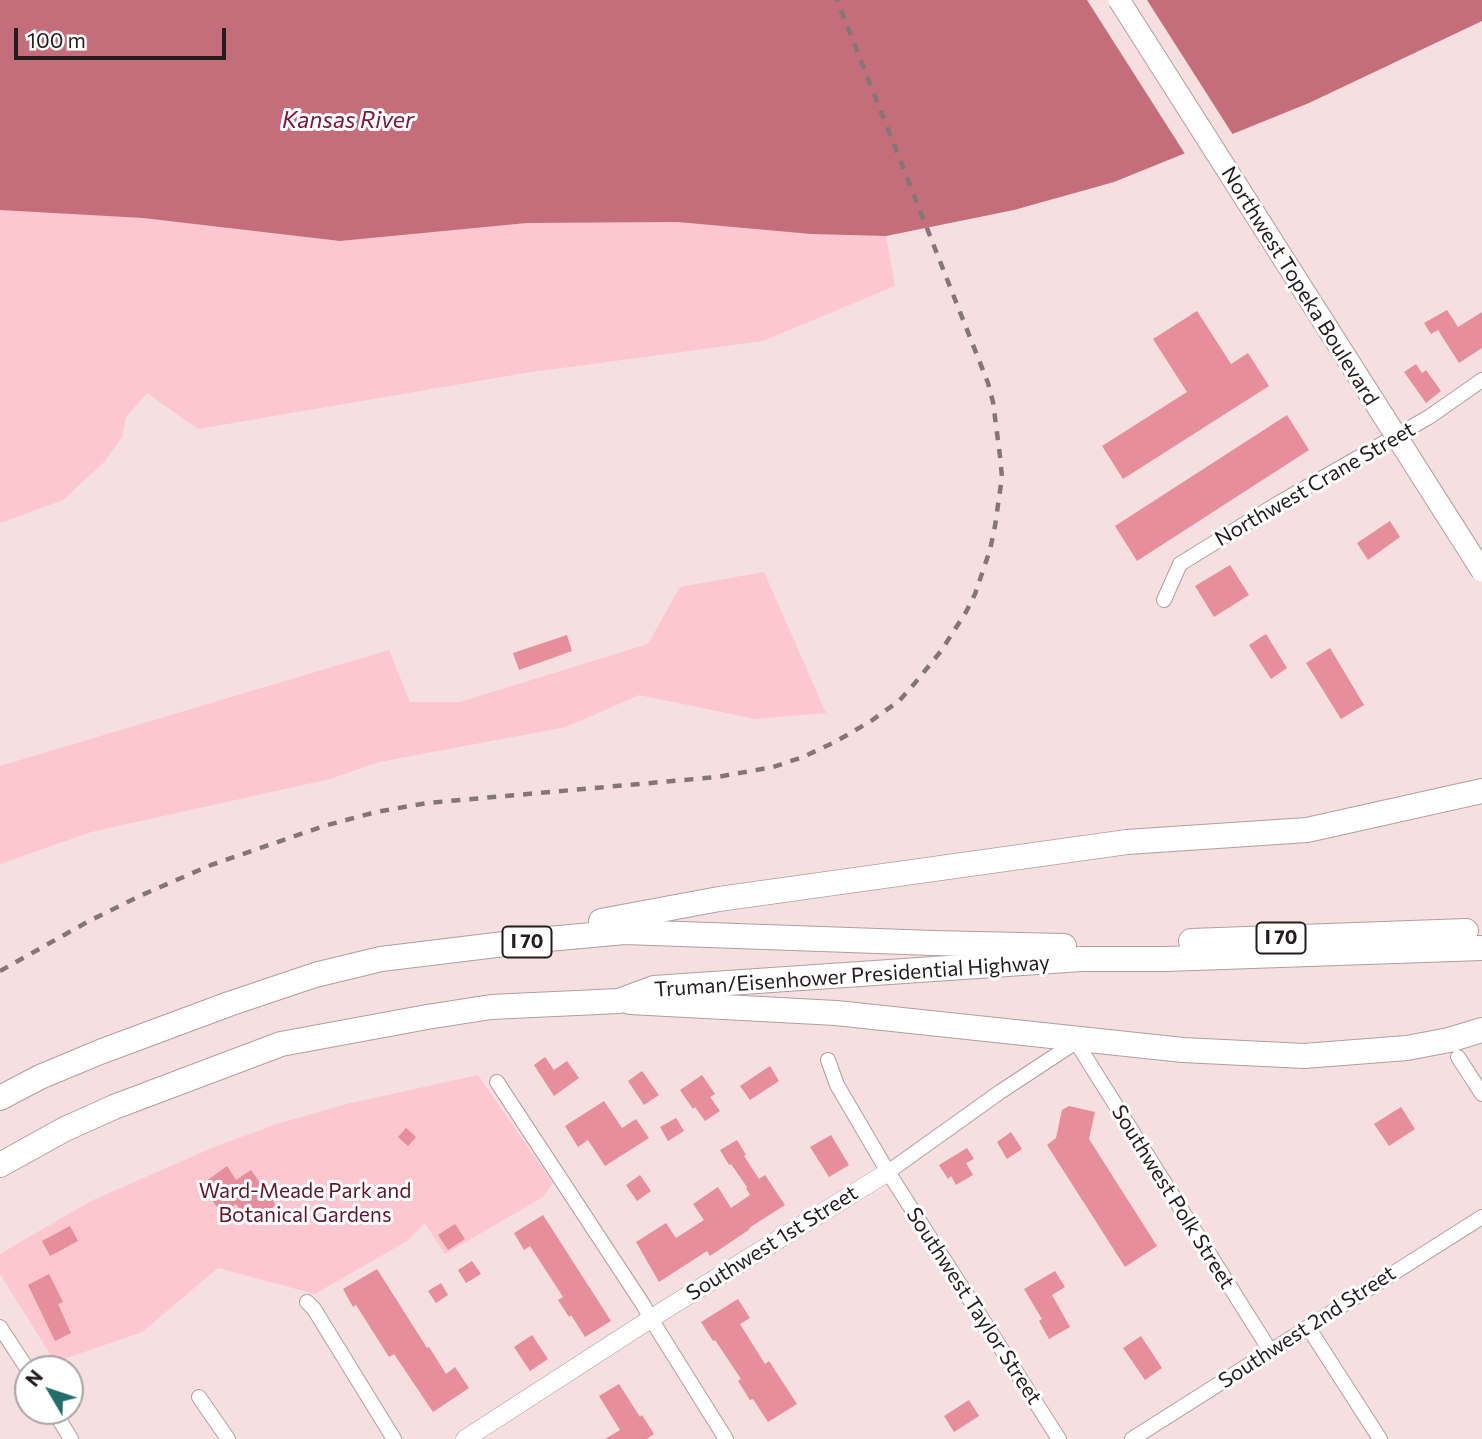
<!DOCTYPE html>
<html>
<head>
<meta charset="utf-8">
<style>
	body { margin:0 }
	#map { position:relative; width:1482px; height:1439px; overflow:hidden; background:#f5dfe1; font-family:Commissioner,sans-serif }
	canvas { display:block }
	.north { position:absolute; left:14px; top:1355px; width:70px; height:70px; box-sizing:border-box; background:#fff; border:2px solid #a7a4a4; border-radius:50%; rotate:309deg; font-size:19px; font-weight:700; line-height:28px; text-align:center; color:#231b1c }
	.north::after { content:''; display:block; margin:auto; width:24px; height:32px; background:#236e69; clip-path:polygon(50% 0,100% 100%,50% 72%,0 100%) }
	.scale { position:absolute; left:14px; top:28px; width:212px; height:32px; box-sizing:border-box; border:4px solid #231b1c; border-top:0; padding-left:9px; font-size:21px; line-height:24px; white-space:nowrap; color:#231b1c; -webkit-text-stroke:5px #fff; paint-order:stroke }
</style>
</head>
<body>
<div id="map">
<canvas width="1482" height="1439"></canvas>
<div class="north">N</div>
<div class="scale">100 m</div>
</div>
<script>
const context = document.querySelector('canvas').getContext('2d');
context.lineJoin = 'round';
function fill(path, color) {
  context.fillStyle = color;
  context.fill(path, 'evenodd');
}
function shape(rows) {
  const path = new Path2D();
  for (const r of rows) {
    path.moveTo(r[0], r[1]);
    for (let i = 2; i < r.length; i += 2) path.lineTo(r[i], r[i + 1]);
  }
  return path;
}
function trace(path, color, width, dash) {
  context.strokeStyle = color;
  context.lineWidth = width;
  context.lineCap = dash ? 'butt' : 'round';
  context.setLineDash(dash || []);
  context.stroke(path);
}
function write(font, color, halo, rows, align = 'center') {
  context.font = font + ' Commissioner,sans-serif';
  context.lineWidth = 6;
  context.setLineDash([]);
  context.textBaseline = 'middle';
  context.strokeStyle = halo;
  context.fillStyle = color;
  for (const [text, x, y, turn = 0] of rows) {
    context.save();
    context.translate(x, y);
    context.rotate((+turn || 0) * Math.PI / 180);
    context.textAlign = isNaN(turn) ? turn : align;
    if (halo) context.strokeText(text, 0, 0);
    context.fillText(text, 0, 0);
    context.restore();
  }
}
fill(shape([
	[6,209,143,218,340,241,527,223,677,222,811,234,886,236,895,286,763,341,525,373,198,429,147,393,126,417,122,437,104,462,63,500,0,523,0,210],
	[764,572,826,713,756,719,639,695,566,727,379,762,330,779,91,832,0,864,0,766,389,650,410,702,460,702,648,644,680,587],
	[478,1075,553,1183,543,1197,445,1254,425,1223,407,1241,315,1294,218,1268,142,1332,55,1362,0,1274,0,1254,91,1201,214,1147,277,1124,347,1104]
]), '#fcc7ce');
fill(shape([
	[0,0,1482,0,1482,21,1309,103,1114,182,1014,210,886,236,811,234,677,222,527,223,340,241,143,218,0,210]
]), '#c46e7c');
fill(shape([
	[1087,0,1147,0,1235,138,1187,157]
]), '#f5dfe1');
fill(shape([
	[1447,310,1458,327,1482,312,1482,348,1459,363,1438,330,1431,334,1424,323],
	[1197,311,1231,364,1248,353,1269,386,1123,479,1102,446,1187,392,1153,339],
	[1416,364,1422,373,1426,370,1441,391,1426,403,1404,372],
	[1287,415,1309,450,1137,561,1115,526],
	[1390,521,1400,537,1368,560,1357,543],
	[1230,565,1249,595,1214,617,1195,586],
	[1266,634,1287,668,1271,679,1249,645],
	[567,635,572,651,519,670,513,653],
	[1330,648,1364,705,1341,719,1306,663],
	[545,1057,554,1070,567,1061,579,1078,554,1096,534,1065],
	[770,1066,779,1081,750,1100,740,1086],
	[642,1071,659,1095,644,1105,628,1081],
	[702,1075,715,1094,710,1097,720,1111,705,1121,695,1107,693,1109,680,1090],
	[604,1101,622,1128,636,1119,649,1138,605,1166,588,1140,578,1147,565,1126],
	[1069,1106,1095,1112,1089,1139,1157,1246,1125,1267,1047,1145,1056,1138,1062,1110],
	[1401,1107,1415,1129,1389,1146,1374,1124],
	[676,1118,684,1131,668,1141,660,1127],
	[406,1128,416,1137,408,1146,398,1137],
	[1011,1132,1022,1149,1007,1159,997,1142],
	[831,1135,849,1165,829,1177,810,1147],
	[737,1140,746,1155,744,1156,759,1179,765,1175,785,1205,749,1228,750,1229,710,1256,707,1251,659,1282,636,1242,666,1223,676,1238,704,1220,693,1204,718,1187,731,1208,750,1195,746,1188,747,1187,731,1164,729,1165,720,1150],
	[967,1148,974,1159,966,1163,973,1175,956,1185,951,1176,948,1179,939,1165],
	[227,1166,236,1180,251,1170,276,1205,250,1223,236,1204,222,1214,201,1185],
	[640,1175,651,1191,637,1201,626,1185],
	[543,1215,611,1321,585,1337,571,1315,569,1317,558,1300,563,1297,530,1246,524,1250,514,1233],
	[455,1224,465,1239,448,1250,438,1235],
	[70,1226,78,1241,50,1256,42,1241],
	[472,1261,481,1274,466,1283,458,1270],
	[377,1269,427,1348,429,1347,446,1374,455,1367,469,1388,433,1412,394,1354,389,1357,356,1305,353,1307,343,1289],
	[1055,1271,1065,1287,1052,1295,1070,1327,1049,1339,1039,1321,1042,1319,1024,1289],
	[49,1274,63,1302,58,1304,71,1333,55,1341,28,1285],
	[441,1283,448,1295,436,1303,428,1291],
	[738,1299,750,1318,740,1324,765,1364,769,1361,797,1404,768,1422,753,1399,750,1400,738,1381,741,1379,715,1340,713,1341,701,1322],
	[532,1335,548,1359,530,1371,514,1347],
	[1141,1336,1162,1368,1145,1380,1123,1348],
	[619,1384,640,1417,642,1415,654,1434,647,1439,605,1439,620,1430,599,1396],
	[969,1400,979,1416,954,1432,944,1416]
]), '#e78e9c');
const minor = shape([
	[1164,600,1180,564,1277,504,1429,417,1482,380],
	[1458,1057,1482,1094],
	[828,1060,837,1085,888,1172,1059,1439],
	[497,1082,644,1306,651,1319,726,1439],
	[888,1172,1000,1092,1076,1042,1271,1352],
	[307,1302,314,1309,394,1439],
	[0,1327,28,1370],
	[1308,1327,1380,1439],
	[199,1397,228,1439],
	[54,1411,71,1439],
	[1132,1439,1482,1217]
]);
const tertiary = shape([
	[465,1439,666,1309,888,1172]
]);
const motorway = shape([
	[601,921,719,899,1127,842,1307,830,1482,791],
	[1191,941,1466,931],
	[630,1002,836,1013,1183,1050,1304,1056,1407,1048,1449,1040,1482,1030],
	[0,1098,40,1077,100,1052,229,1004,315,975,381,959,537,940,625,932,933,943,1064,946],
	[0,1165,65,1129,114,1107,281,1044,427,1017,491,1007,619,1001,654,988,1081,959,1166,959,1482,948]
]);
trace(minor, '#b29d9f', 16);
trace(tertiary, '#b29d9f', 19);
trace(motorway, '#b29d9f', 26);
trace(minor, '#fff', 14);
trace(tertiary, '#fff', 18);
trace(motorway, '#fff', 24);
trace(shape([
	[0,971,89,921,142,895,211,865,324,826,376,812,427,803,717,777,773,767,803,757,835,742,871,721,899,701,915,683,941,651,966,612,975,594,990,550,995,526,1002,477,1000,456,993,402,988,383,837,0]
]), '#847677', 4.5, [9, 9]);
const primaryBridge = shape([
	[1119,0,1482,571]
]);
trace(primaryBridge, '#b29d9f', 23, []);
trace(primaryBridge, '#fff', 21);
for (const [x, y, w] of [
	[1281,938,49],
	[527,942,49]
]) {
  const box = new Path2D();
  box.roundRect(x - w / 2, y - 15.5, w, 31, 5);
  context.fillStyle = '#fff';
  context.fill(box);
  trace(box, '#231b1c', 2);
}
write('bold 19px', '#231b1c', null, [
	["I 70",1281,938],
	["I 70",527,942]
]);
write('21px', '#231b1c', '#fff', [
	["Northwest Topeka Boulevard",1300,286,58],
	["Northwest Crane Street",1315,484,-30],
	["Truman/Eisenhower Presidential Highway",852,976,-4],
	["Southwest Polk Street",1173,1197,58],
	["Southwest 1st Street",772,1243,-32],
	["Southwest Taylor Street",974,1306,57],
	["Southwest 2nd Street",1307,1327,-33]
]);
write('21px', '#631429', '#fff', [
	["Ward-Meade Park and",305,1191],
	["Botanical Gardens",305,1215]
]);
write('italic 23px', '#801736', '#fff', [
	["Kansas River",348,120]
]);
</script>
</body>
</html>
